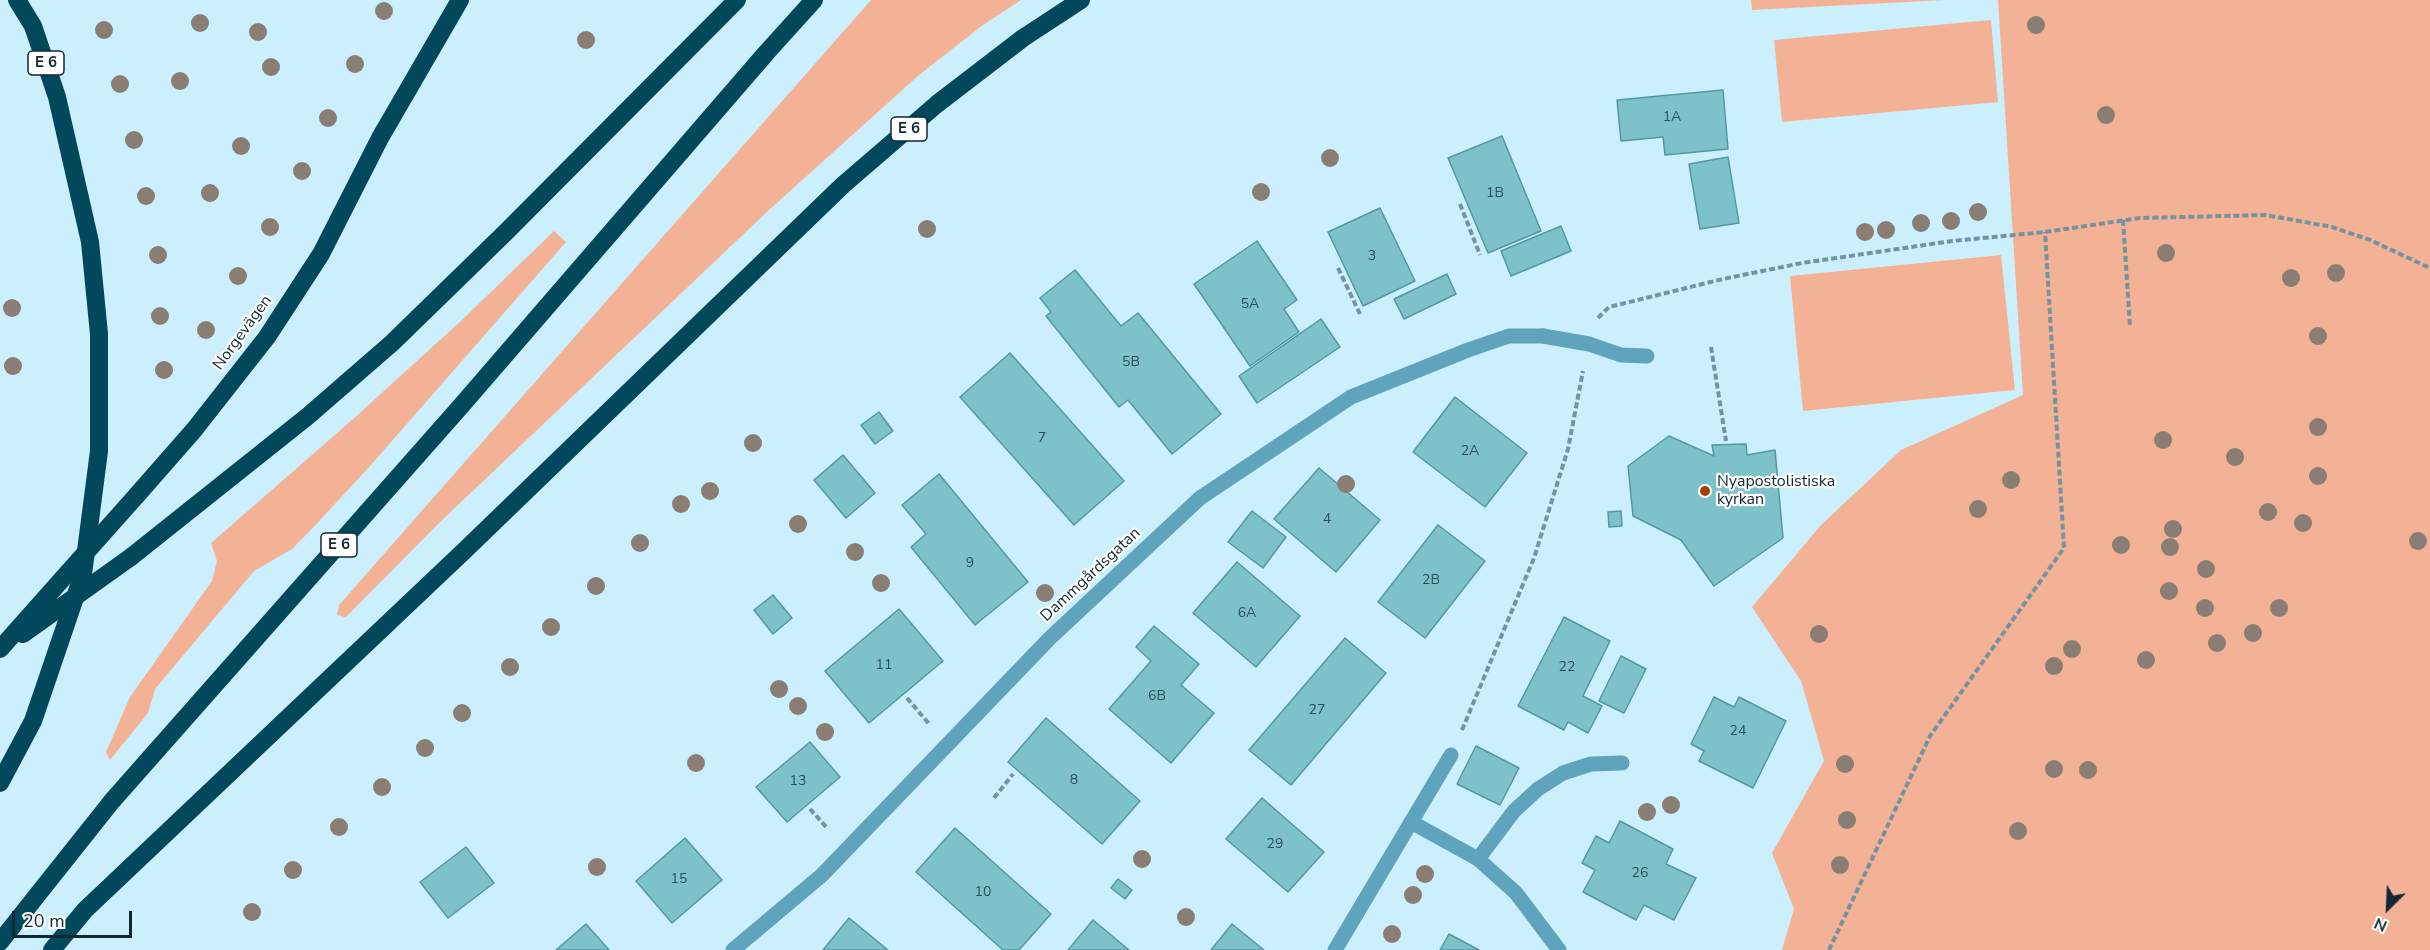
<!DOCTYPE html>
<html>
<head>
<meta charset="utf-8">
<style>
	body { margin:0 }
	#map { position:relative; width:2430px; height:950px; overflow:hidden; background:#cceffe; font-family:"Nunito Sans",sans-serif }
	canvas { display:block }
	.north { position:absolute; left:2358px; top:878px; width:60px; height:60px; -webkit-text-stroke:4px #fff; paint-order:stroke; rotate:204deg; font-size:16px; font-weight:700; line-height:24px; text-align:center; color:#0f2831 }
	.north::after { content:''; display:block; margin:auto; width:21px; height:27px; background:#0f2831; clip-path:polygon(50% 0,100% 100%,50% 72%,0 100%) }
	.scale { position:absolute; left:12px; top:911px; width:120px; height:27px; box-sizing:border-box; border:3px solid #0f2831; border-top:0; padding-left:8px; font-size:18px; line-height:21px; white-space:nowrap; color:#0f2831; -webkit-text-stroke:4px #fff; paint-order:stroke }
</style>
</head>
<body>
<div id="map">
<canvas width="2430" height="950"></canvas>
<div class="north">N</div>
<div class="scale">20 m</div>
</div>
<script>
const context = document.querySelector('canvas').getContext('2d');
context.lineJoin = 'round';
function fill(path, color) {
  context.fillStyle = color;
  context.fill(path, 'evenodd');
}
function shape(rows) {
  const path = new Path2D();
  for (const r of rows) {
    path.moveTo(r[0], r[1]);
    for (let i = 2; i < r.length; i += 2) path.lineTo(r[i], r[i + 1]);
  }
  return path;
}
function trace(path, color, width, dash) {
  context.strokeStyle = color;
  context.lineWidth = width;
  context.lineCap = dash ? 'butt' : 'round';
  context.setLineDash(dash || []);
  context.stroke(path);
}
function write(font, color, halo, rows, align = 'center') {
  context.font = font + ' "Nunito Sans",sans-serif';
  context.lineWidth = 4.5;
  context.setLineDash([]);
  context.textBaseline = 'middle';
  context.strokeStyle = halo;
  context.fillStyle = color;
  for (const [text, x, y, turn = 0] of rows) {
    context.save();
    context.translate(x, y);
    context.rotate((+turn || 0) * Math.PI / 180);
    context.textAlign = isNaN(turn) ? turn : align;
    if (halo) context.strokeText(text, 0, 0);
    context.fillText(text, 0, 0);
    context.restore();
  }
}
fill(shape([
	[871,0,1021,0,983,25,919,75,769,210,439,523,348,615,345,617,337,615,339,605],
	[1751,0,1944,0,1752,10],
	[1998,0,2430,0,2430,950,1782,950,1794,909,1772,853,1824,761,1801,681,1752,607,1821,525,1901,450,2023,395],
	[1991,20,1998,102,1782,122,1774,40],
	[554,231,566,242,370,466,309,532,292,549,254,571,155,689,148,713,110,760,106,752,130,697,212,581,217,561,211,543,352,420,462,320],
	[2001,255,2015,390,1803,411,1790,276]
]), '#f3b296');
const building = shape([
	[1723,90,1728,149,1665,155,1663,137,1621,141,1617,100,1723,90],
	[1502,136,1541,231,1488,253,1448,158,1502,136],
	[1728,157,1739,223,1700,229,1689,164,1728,157],
	[1380,208,1415,281,1363,306,1328,232,1380,208],
	[1561,226,1571,251,1511,276,1501,251,1561,226],
	[1257,241,1297,300,1284,309,1299,332,1250,366,1194,284,1257,241],
	[1075,270,1121,326,1138,313,1221,414,1172,454,1128,400,1119,407,1046,316,1051,312,1040,298,1075,270],
	[1447,274,1456,294,1404,319,1394,299,1447,274],
	[1321,319,1340,347,1257,403,1239,376,1321,319],
	[1010,353,1124,481,1074,525,960,397,1010,353],
	[1455,397,1527,453,1485,507,1413,452,1455,397],
	[879,412,893,431,875,444,861,425,879,412],
	[1669,436,1714,456,1712,445,1746,444,1747,455,1775,450,1783,538,1714,586,1681,540,1633,516,1628,466,1669,436],
	[843,455,875,493,846,518,814,480,843,455],
	[1319,468,1380,520,1336,572,1274,519,1319,468],
	[939,474,1028,582,975,625,911,547,926,534,902,505,939,474],
	[1252,511,1286,537,1263,568,1228,542,1252,511],
	[1621,511,1622,526,1609,527,1608,512,1621,511],
	[1438,525,1485,561,1425,638,1378,602,1438,525],
	[1237,562,1300,616,1256,667,1193,613,1237,562],
	[773,595,792,618,773,634,754,610,773,595],
	[899,609,943,661,869,723,825,671,899,609],
	[1564,617,1610,641,1583,696,1602,706,1588,733,1568,722,1564,730,1518,706,1564,617],
	[1154,626,1199,664,1181,685,1214,713,1171,763,1109,709,1151,661,1136,647,1154,626],
	[1345,638,1386,673,1291,785,1249,750,1345,638],
	[1621,656,1646,669,1624,713,1599,701,1621,656],
	[1714,697,1734,707,1739,697,1786,721,1753,788,1699,761,1704,751,1691,744,1714,697],
	[1046,718,1140,801,1102,844,1008,762,1046,718],
	[810,742,840,777,787,822,756,787,810,742],
	[1476,746,1519,768,1500,805,1457,784,1476,746],
	[1262,798,1324,852,1288,892,1226,839,1262,798],
	[1620,821,1673,849,1666,864,1696,878,1674,920,1644,905,1636,920,1583,892,1595,870,1582,863,1596,836,1609,843,1620,821],
	[955,828,1051,914,1019,950,1003,950,916,872,955,828],
	[685,838,722,880,672,923,636,881,685,838],
	[466,847,494,883,448,918,420,882,466,847],
	[1118,879,1132,890,1125,899,1111,888,1118,879],
	[849,918,888,950,823,950,849,918],
	[1093,920,1129,950,1068,950,1093,920],
	[586,924,609,950,556,950,586,924],
	[1232,924,1264,950,1211,950,1232,924],
	[1449,934,1479,950,1440,950,1449,934]
]);
fill(building, '#7ec2c9');
trace(building, '#54989f', 1.5);
trace(shape([
	[1460,204,1480,255],
	[2123,220,2130,326],
	[1338,268,1360,314],
	[1598,318,1609,307,1723,279,1802,263,1952,241,2045,232,2140,218,2266,215,2332,227,2370,240,2430,268],
	[1711,347,1726,441],
	[907,698,930,725],
	[1462,730,1534,558,1568,449,1583,371],
	[994,798,1013,774],
	[810,809,828,829],
	[1829,950,1930,736,2064,548,2045,232]
]), '#75939f', 4, [6, 3]);
trace(shape([
	[1543,336,1589,344,1621,355,1647,356],
	[1478,859,1516,893,1559,950]
]), '#5fa3bd', 15);
trace(shape([
	[1411,822,1478,859,1514,811,1538,789,1563,773,1591,764,1622,763],
	[733,950,822,875,1050,638,1200,498,1351,397,1468,350,1509,336,1543,336],
	[1335,950,1451,755]
]), '#5fa3bd', 15);
trace(shape([
	[137,495,194,430,267,337,321,254,380,138,460,0],
	[131,557,308,416,392,343,505,233,737,0],
	[0,783,33,721,83,574,99,451,99,334,90,242,57,97,33,26,17,0],
	[0,942,112,801,461,406,767,52,814,0],
	[52,950,85,910,463,552,843,185,937,104,1023,38,1081,0]
]), '#02485c', 18);
trace(shape([
	[23,634,131,557],
	[0,649,137,495]
]), '#02485c', 18);
context.fillStyle = '#897d74';
for (const [x, y] of [
	[384,11],
	[200,23],
	[2036,25],
	[104,30],
	[258,32],
	[586,40],
	[355,64],
	[271,67],
	[180,81],
	[120,84],
	[2106,115],
	[328,118],
	[134,140],
	[241,146],
	[1330,158],
	[302,171],
	[1261,192],
	[210,193],
	[146,196],
	[1978,212],
	[1951,221],
	[1921,223],
	[270,227],
	[927,229],
	[1886,230],
	[1865,232],
	[2166,253],
	[158,255],
	[2336,273],
	[238,276],
	[2291,278],
	[12,308],
	[160,316],
	[206,330],
	[2318,336],
	[13,366],
	[164,370],
	[2318,427],
	[2163,440],
	[753,443],
	[2235,457],
	[2318,476],
	[2011,480],
	[1346,484],
	[710,491],
	[681,504],
	[1978,509],
	[2268,512],
	[2303,523],
	[798,524],
	[2173,529],
	[2418,541],
	[640,543],
	[2121,545],
	[2170,547],
	[855,552],
	[2206,569],
	[881,583],
	[596,586],
	[2169,591],
	[1045,593],
	[2205,608],
	[2279,608],
	[551,627],
	[2253,633],
	[1819,634],
	[2217,643],
	[2072,649],
	[2146,660],
	[2054,666],
	[510,667],
	[779,689],
	[798,706],
	[462,713],
	[825,732],
	[425,748],
	[696,763],
	[1845,764],
	[2054,769],
	[2088,770],
	[382,787],
	[1671,805],
	[1647,812],
	[1847,820],
	[339,827],
	[2018,831],
	[1142,859],
	[1840,865],
	[597,867],
	[293,870],
	[1425,874],
	[1413,895],
	[252,912],
	[1186,917],
	[1392,934]
]) {
  context.beginPath();
  context.arc(x, y, 9, 0, 2 * Math.PI);
  context.fill();
}
for (const [x, y, r, color] of [
	[1705,491,6,"#a34102"]
]) {
  const dot = new Path2D();
  dot.arc(x, y, r, 0, 2 * Math.PI);
  context.fillStyle = color;
  context.fill(dot);
  trace(dot, '#fff', 2);
}
write('14px', '#2b4e57', null, [
	["1A",1672,118],
	["1B",1495,194],
	["3",1372,257],
	["5A",1250,305],
	["5B",1131,363],
	["7",1042,439],
	["2A",1470,452],
	["4",1327,520],
	["9",970,564],
	["2B",1431,581],
	["6A",1247,614],
	["11",884,666],
	["22",1567,668],
	["6B",1157,697],
	["27",1317,711],
	["24",1738,732],
	["8",1074,781],
	["13",798,782],
	["29",1275,845],
	["26",1640,874],
	["15",679,880],
	["10",983,893]
]);
for (const [x, y, w] of [
	[46,63,36],
	[909,129,36],
	[339,545,36]
]) {
  const box = new Path2D();
  box.roundRect(x - w / 2, y - 12, w, 24, 4.5);
  context.fillStyle = '#fff';
  context.fill(box);
  trace(box, '#0f2831', 1.5);
}
write('bold 15px', '#0f2831', null, [
	["E 6",46,63],
	["E 6",909,129],
	["E 6",339,545]
]);
write('16px', '#0f2831', '#fff', [
	["Norgevägen",243,333,-54],
	["Dammgårdsgatan",1091,575,-43]
]);
write('16px', '#0f2831', '#fff', [
	["Nyapostolistiska",1717,482],
	["kyrkan",1717,500]
], 'left');
</script>
</body>
</html>
